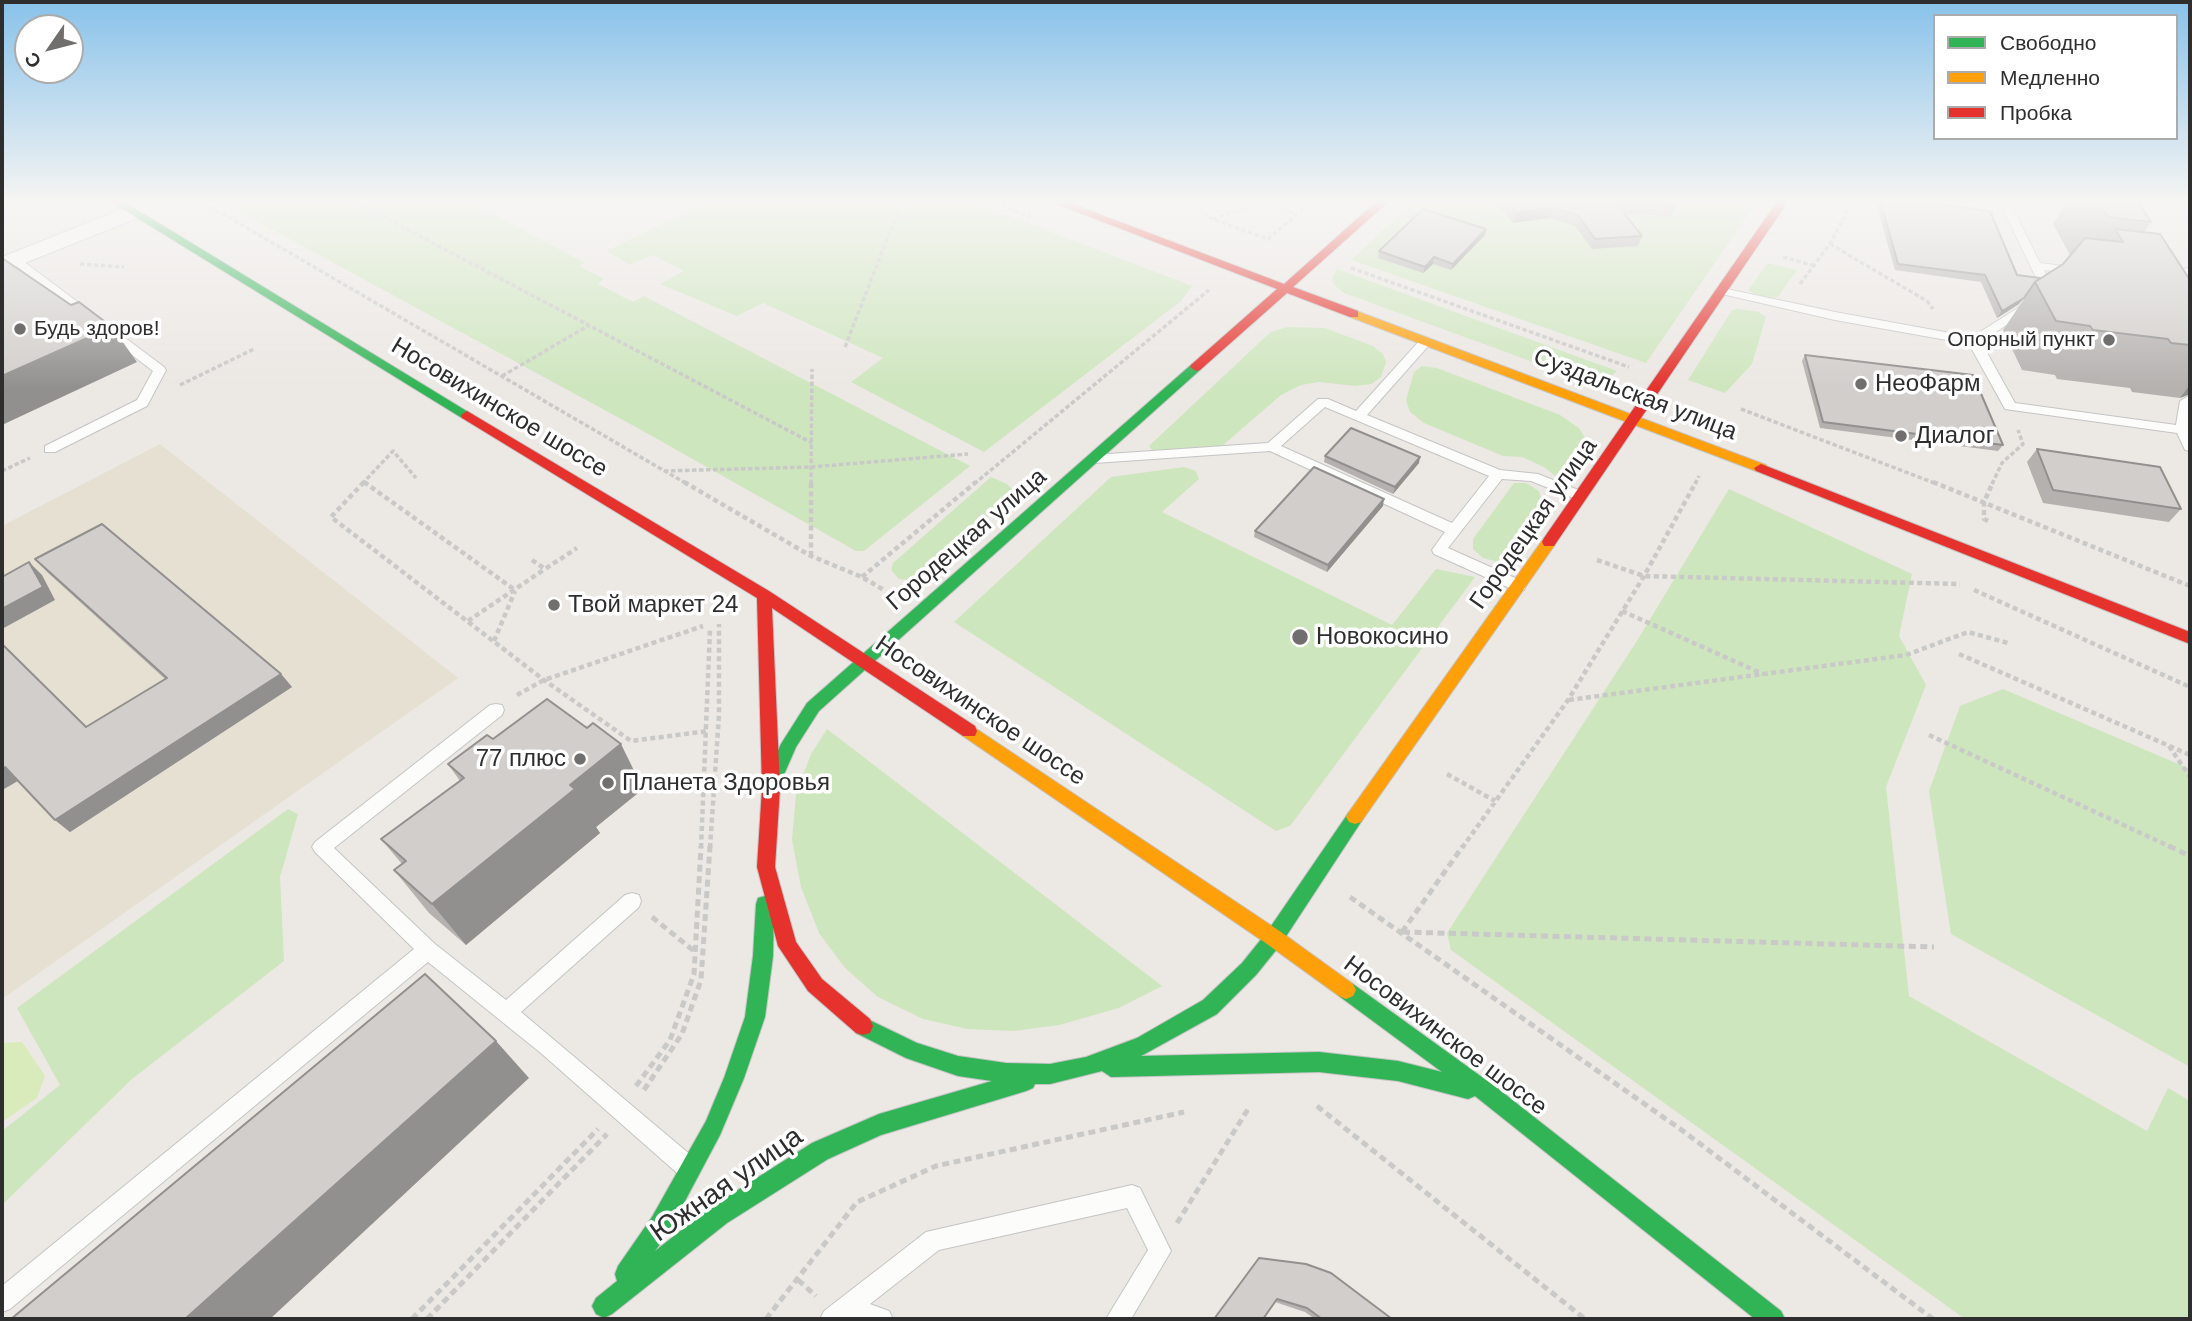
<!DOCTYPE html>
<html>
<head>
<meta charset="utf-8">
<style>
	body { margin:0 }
	#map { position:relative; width:2192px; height:1321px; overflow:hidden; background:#ece8e4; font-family:Arial,sans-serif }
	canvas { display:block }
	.frame { position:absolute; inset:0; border:4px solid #2e2e2e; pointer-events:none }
	.legend { position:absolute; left:1933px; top:14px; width:245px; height:126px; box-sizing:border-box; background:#fff; border:2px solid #ababab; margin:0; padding:9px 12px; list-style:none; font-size:21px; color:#2e2e2e }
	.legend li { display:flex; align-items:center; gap:14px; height:35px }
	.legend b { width:35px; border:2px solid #ababab }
	.north { position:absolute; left:14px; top:14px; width:70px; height:70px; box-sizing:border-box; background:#fff; border:2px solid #ababab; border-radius:50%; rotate:235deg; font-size:19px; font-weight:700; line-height:28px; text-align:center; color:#2e2e2e }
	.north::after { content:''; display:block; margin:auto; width:24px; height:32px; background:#706f6e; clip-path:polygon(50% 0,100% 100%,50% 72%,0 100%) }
</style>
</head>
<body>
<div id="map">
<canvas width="2192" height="1321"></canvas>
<div class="frame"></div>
<ul class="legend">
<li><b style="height:9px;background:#30b455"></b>Свободно</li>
<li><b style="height:9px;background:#ff9f0a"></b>Медленно</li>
<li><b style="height:9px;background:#e5322d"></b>Пробка</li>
</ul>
<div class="north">С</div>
</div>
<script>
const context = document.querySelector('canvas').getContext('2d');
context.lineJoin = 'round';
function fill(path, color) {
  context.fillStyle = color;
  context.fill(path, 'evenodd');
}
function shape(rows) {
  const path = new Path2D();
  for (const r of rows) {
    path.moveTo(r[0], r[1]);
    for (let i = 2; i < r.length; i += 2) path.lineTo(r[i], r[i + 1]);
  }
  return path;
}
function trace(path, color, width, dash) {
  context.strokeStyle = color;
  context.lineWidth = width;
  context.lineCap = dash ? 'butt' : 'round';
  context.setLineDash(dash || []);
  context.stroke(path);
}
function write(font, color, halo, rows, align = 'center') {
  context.font = font + ' Arial,sans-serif';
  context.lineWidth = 7;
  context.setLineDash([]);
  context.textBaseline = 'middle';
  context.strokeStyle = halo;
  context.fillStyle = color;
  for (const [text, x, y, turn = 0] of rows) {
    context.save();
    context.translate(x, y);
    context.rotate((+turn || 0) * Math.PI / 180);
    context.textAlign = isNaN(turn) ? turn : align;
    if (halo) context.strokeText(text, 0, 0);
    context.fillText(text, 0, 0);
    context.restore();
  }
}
fill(shape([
	[160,444,458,678,2,999,2,526]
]), '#e6e0d3');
fill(shape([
	[223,203,473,203,585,263,579,266,604,279,598,284,633,302,644,296,970,466,864,551,856,551,634,426],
	[704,203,976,203,1192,286,1181,301,984,452,851,382,883,358,763,303,737,316,660,284,684,271,652,255,630,265,607,251],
	[1412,203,1756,203,1646,363,1351,260],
	[1767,263,1797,270,1778,297,1767,298,1748,291],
	[1337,269,1617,371,1610,377,1599,381,1582,380,1344,293,1334,285,1332,277],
	[1738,309,1759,312,1766,317,1752,364,1725,393,1688,380,1732,310],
	[1287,327,1325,328,1373,346,1383,354,1386,362,1381,377,1371,384,1355,386,1319,382,1301,385,1281,395,1222,446,1152,450,1149,446,1262,340,1271,332],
	[1422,366,1437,368,1560,415,1579,428,1585,438,1559,479,1544,467,1522,457,1503,456,1424,423,1410,412,1406,400,1414,372],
	[1184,467,1196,471,1199,479,1162,512,1392,625,1436,569,1475,577,1290,826,1276,831,954,622,1111,477],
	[991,477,1007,484,1012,489,1013,495,926,572,909,580,899,579,891,570,893,563],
	[1514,483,1526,483,1539,491,1544,509,1509,557,1498,562,1483,558,1473,549,1473,539],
	[1729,489,1912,574,1899,636,1926,685,1886,787,1909,996,2147,1131,2168,1088,2190,1101,2190,1319,1965,1319,1451,950,1447,933,1635,644],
	[2003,689,2190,769,2190,1067,1951,934,1929,791,1960,706],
	[827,729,1162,986,1119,1008,1059,1025,1014,1031,967,1029,923,1019,878,997,845,968,819,933,801,887,792,840,796,794,811,754],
	[288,809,298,814,280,877,284,961,132,1079,2,1205,2,1131,60,1085,17,1008]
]), '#cee6be');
fill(shape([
	[22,1042,45,1076,37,1098,2,1122,2,1043]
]), '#d9eabb');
const lane = shape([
	[2000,203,2010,203,2040,263,2078,268,2084,271,2078,274,2044,270,2051,284,2029,310,1981,342,2015,403,2176,425,2180,401,2190,395,2190,451,2185,450,2177,433,2005,409,1969,344,1835,320,1722,294,1716,291,1722,288,1835,312,1972,337,2021,306,2039,284,2000,203],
	[11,258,19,258,164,367,166,370,147,406,55,452,45,452,45,446,137,400,153,371,11,262,11,258],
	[2190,267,2190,274,2178,278,2190,295,2190,307,2186,305,2165,276,2190,267],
	[1426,337,1432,341,1430,344,1367,415,1500,470,1538,474,1586,493,1588,496,1581,501,1531,481,1502,479,1448,548,1524,582,1526,586,1524,590,1514,590,1434,554,1432,550,1445,532,1270,451,1094,463,1087,459,1094,455,1268,443,1318,399,1328,399,1356,411,1422,338,1426,337],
	[1325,407,1489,476,1452,523,1281,446,1325,407],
	[496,704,502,705,504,710,502,715,334,848,435,944,506,1000,625,895,632,893,639,895,641,901,639,907,521,1012,693,1157,696,1165,693,1173,685,1176,677,1173,542,1054,428,962,10,1309,2,1312,2,1286,414,949,315,852,312,847,315,842,490,705,496,704],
	[1132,1185,1140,1188,1171,1251,1131,1319,1106,1319,1148,1250,1127,1208,939,1250,870,1304,889,1311,893,1319,820,1319,824,1311,926,1232,1132,1185]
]);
const street = shape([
	[132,205,140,207,143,212,140,217,2,272,2,257,132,205]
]);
const fast = shape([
	[113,203,126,203,473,415,472,418,462,418,113,203],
	[1196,363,1202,367,1200,370,819,711,796,747,779,786,773,788,767,786,764,781,781,744,807,703,1192,364,1196,363],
	[1355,810,1361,812,1364,817,1361,822,1281,944,1256,975,1217,1014,1141,1056,1319,1052,1398,1061,1442,1072,1339,996,1336,990,1339,984,1346,981,1353,984,1497,1088,1781,1311,1785,1319,1755,1319,1475,1096,1468,1099,1398,1081,1319,1072,1111,1077,1102,1071,1050,1084,1035,1084,1033,1088,1026,1091,881,1135,828,1159,727,1223,612,1314,604,1318,596,1314,592,1306,596,1298,617,1281,615,1274,618,1266,652,1217,706,1121,724,1078,745,1017,753,956,756,904,758,898,765,896,772,898,774,904,773,956,765,1017,744,1078,720,1135,668,1233,655,1251,711,1207,812,1143,879,1114,992,1081,958,1076,906,1058,856,1033,853,1026,856,1019,863,1017,917,1043,958,1056,1006,1063,1050,1064,1086,1057,1137,1038,1203,1000,1242,963,1267,932,1349,812,1355,810]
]);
const slow = shape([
	[1354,310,1766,465,1768,468,1761,472,1756,471,1350,317,1348,314,1354,310],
	[1549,537,1554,538,1556,542,1554,546,1361,822,1355,824,1349,822,1346,817,1349,812,1544,538,1549,537],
	[969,724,1281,932,1353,984,1356,990,1353,996,1346,999,1339,996,1267,944,963,736,961,731,963,726,969,724]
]);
const jam = shape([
	[1054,203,1070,203,1284,284,1375,203,1387,203,1293,287,1358,311,1358,317,1350,317,1287,293,1200,370,1196,371,1190,367,1192,364,1277,289,1054,203],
	[1776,203,1787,203,1554,546,1544,546,1542,542,1544,538,1776,203],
	[467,411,769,591,975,726,977,731,975,736,963,736,772,608,780,788,775,867,796,942,822,979,870,1019,873,1026,870,1033,863,1035,856,1033,808,991,778,946,757,867,762,788,757,598,462,418,461,415,467,411],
	[1761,464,2190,632,2190,644,1756,471,1754,468,1761,464]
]);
trace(lane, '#c5c4c5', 2);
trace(street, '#c5c4c5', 2);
trace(fast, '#c5c4c5', 2);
trace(slow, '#c5c4c5', 2);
trace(jam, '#c5c4c5', 2);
trace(shape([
	[204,203,687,484],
	[357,203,812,443],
	[995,203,1031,217],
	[1193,203,1212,219,1268,239,1310,203],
	[1278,203,1296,215],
	[1213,219,1257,203],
	[1830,244,1927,301,1933,309],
	[1783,257,1812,265],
	[80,264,124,267],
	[1351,268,1629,367],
	[1800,284,1830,244,1851,203],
	[845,347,901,203],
	[502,376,588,326],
	[180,385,254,349],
	[1741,409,1937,484],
	[2,471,30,458],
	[664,471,811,467,968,454],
	[364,482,367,484],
	[362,484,393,451,416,478],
	[811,484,812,369],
	[974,484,1209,290],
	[1695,484,1699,476],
	[1992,484,2002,463,2023,444,2018,430]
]), '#c9c9c8', 3.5, [4.5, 2.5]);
trace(shape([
	[364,482,331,517,544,680,631,741,708,731],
	[364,482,515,590],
	[684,482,811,556,862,577,884,590],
	[1933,482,2190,586],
	[1988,521,1984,519,1984,502,1993,482],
	[811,556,811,482],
	[532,560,545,569,577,548],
	[1597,560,1644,576,1960,584],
	[862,577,976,482],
	[1974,590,2190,687],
	[1622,611,1763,674],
	[468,621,545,569],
	[494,641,515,591],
	[1959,654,2190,755],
	[517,695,544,680,703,626],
	[1569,700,1906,655,1968,632,2008,643],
	[1929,735,2173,848],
	[2169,746,2190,777],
	[1447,774,1495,801],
	[701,848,710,630],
	[710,848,719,715,719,624],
	[1462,848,1568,700,1644,576,1696,482]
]), '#c9c9c8', 4.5, [5, 3.5]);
trace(shape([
	[2169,846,2190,856],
	[1350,897,1683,1131,1933,1319],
	[652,917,694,951],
	[1402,932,1463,846],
	[1403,932,1934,947],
	[636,1086,670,1040,694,974,701,846],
	[644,1090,682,1034,701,980,710,846],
	[1317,1106,1585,1319],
	[1177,1223,1250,1106],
	[798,1280,816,1296],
	[412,1319,598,1129],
	[427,1319,607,1134],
	[766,1319,857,1202,936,1166,1184,1112]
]), '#c9c9c8', 5, [7, 4.5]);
fill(lane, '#fcfcfb');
fill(street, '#fcfcfb');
fill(fast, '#30b455');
fill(slow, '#ff9f0a');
fill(jam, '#e5322d');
fill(shape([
	[1496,203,1675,203,1676,206,1672,216,1625,214,1642,236,1638,246,1592,249,1575,226,1550,218,1513,223],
	[1876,203,1930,203,2017,275,2038,280,2063,264,2070,255,2053,224,2066,203,2139,203,2151,222,2144,233,2190,280,2190,394,2180,398,2132,392,2130,388,2057,379,2055,375,2022,370,2003,330,2026,296,2019,304,1997,318,1981,282,1895,270],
	[1486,229,1485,235,1451,270,1433,264,1423,273,1378,258,1379,251],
	[1805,355,2003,445,1998,451,1820,428,1802,361],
	[2037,449,2181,509,2169,522,2043,503,2027,462],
	[1325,456,1419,463,1393,494,1324,462],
	[1383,506,1327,572,1254,537,1255,531],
	[35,559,281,674,292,687,70,832,55,820,18,781,4,789,87,727,165,679,47,572],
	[493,739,643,789,596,827,600,833,466,945,429,913,394,870,402,864,381,839,460,781,448,764],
	[1259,1258,1392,1319,1315,1319,1305,1312,1275,1302,1264,1319,1214,1319]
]), '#b4b1af');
fill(shape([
	[1553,208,1550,218,1513,223,1516,212],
	[1486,229,1485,235,1451,270,1453,264],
	[1434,257,1433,264,1423,273,1425,267],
	[2030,289,2019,304,1997,318,2002,311],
	[112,327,137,362,2,425,2,376],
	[2190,385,2190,394,2180,398],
	[1420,457,1419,463,1393,494,1395,487],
	[1384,499,1383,506,1327,572,1328,565],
	[29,562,42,575,55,600,2,629,2,609],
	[281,674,292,687,70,832,55,820],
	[621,744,643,789,596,827,600,833,466,945,432,904,570,785],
	[5,767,19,780,4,789,2,788,2,769],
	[496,1041,529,1078,270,1319,185,1319]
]), '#92908e');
const building = shape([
	[1508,203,1675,203,1676,206,1617,204,1642,236,1595,239,1578,215,1553,208,1516,212,1508,203],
	[1881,203,1930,203,1990,211,2017,275,2040,278,2035,282,2024,298,2002,311,1985,275,1898,264,1881,203],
	[2099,203,2139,203,2151,222,2108,217,2099,203],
	[1423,209,1486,229,1453,264,1434,257,1425,267,1379,251,1423,209],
	[2115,229,2160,234,2190,280,2190,345,2171,343,2168,339,2093,330,2090,326,2056,321,2035,282,2063,264,2085,238,2123,242,2115,229],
	[2,258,71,305,79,302,112,327,2,376,2,258],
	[1805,355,1973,375,2003,445,1823,422,1805,355],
	[1351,428,1420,457,1395,487,1325,456,1351,428],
	[2037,449,2160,467,2181,509,2053,490,2037,449],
	[1314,467,1384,499,1328,565,1255,531,1314,467],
	[102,524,281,674,55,820,5,767,2,769,2,644,86,727,167,678,35,559,102,524],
	[29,562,43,587,2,609,2,577,29,562],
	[547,699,587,728,593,723,621,744,570,785,575,789,432,904,394,870,406,861,381,839,464,778,448,764,487,735,493,739,547,699],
	[425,974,496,1041,185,1319,11,1319,425,974],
	[1259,1258,1306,1264,1331,1273,1392,1319,1322,1319,1307,1308,1277,1299,1263,1319,1214,1319,1259,1258]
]);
fill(building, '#d1cecb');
trace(building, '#92908e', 2);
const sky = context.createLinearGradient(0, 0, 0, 388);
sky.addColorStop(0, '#88c2ea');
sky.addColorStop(0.52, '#f6f5f3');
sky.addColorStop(1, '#f6f5f300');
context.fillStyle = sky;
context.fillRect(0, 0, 2192, 388);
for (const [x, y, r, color] of [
	[20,329,7,"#706f6e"],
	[2109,340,7,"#706f6e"],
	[1861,384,7,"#706f6e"],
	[1901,436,7,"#706f6e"],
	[554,605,7,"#706f6e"],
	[1300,637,9,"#706f6e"],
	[580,759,7,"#706f6e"],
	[608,783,7,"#706f6e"]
]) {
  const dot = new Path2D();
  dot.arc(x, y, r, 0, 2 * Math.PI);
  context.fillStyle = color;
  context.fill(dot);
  trace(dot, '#fff', 2.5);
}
write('21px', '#2e2e2e', '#fff', [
	["Будь здоров!",34,329],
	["Опорный пункт",2095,340,"right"]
], 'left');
write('24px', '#2e2e2e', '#fff', [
	["НеоФарм",1875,384],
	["Диалог",1915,436],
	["Твой маркет 24",568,605],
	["Новокосино",1316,637],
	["77 плюс",566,759,"right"],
	["Планета Здоровья",622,783]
], 'left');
write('24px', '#2e2e2e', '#fff', [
	["Суздальская улица",1635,395,21],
	["Носовихинское шоссе",499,408,31],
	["Городецкая улица",1534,524,-55],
	["Городецкая улица",967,540,-41],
	["Носовихинское шоссе",980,711,34],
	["Носовихинское шоссе",1445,1036,37]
]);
write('28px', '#2e2e2e', '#fff', [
	["Южная улица",727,1185,-35]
]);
</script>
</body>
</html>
